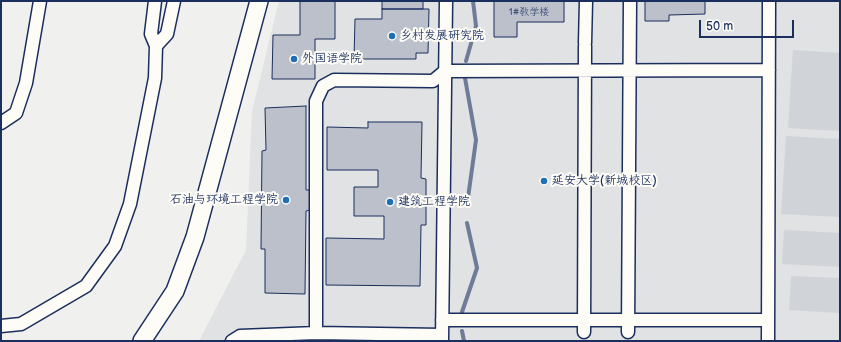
<!DOCTYPE html>
<html>
<head>
<meta charset="utf-8">
<style>
	body { margin:0 }
	#map { position:relative; width:841px; height:342px; overflow:hidden; background:#f0f0ee; font-family:"Balsamiq Sans",sans-serif }
	canvas { display:block }
	.frame { position:absolute; inset:0; border:2px solid #1b2f5e; pointer-events:none }
	.scale { position:absolute; left:699px; top:20px; width:95px; height:18px; box-sizing:border-box; border:2px solid #1b2f5e; border-top:0; padding-left:5px; font-size:12px; line-height:14px; white-space:nowrap; color:#1b2f5e; -webkit-text-stroke:3px #fdfcf7; paint-order:stroke }
</style>
</head>
<body>
<div id="map">
<canvas width="841" height="342"></canvas>
<div class="frame"></div>
<div class="scale">50 m</div>
</div>
<script>
const context = document.querySelector('canvas').getContext('2d');
context.lineJoin = 'round';
function fill(path, color) {
  context.fillStyle = color;
  context.fill(path, 'evenodd');
}
function shape(rows) {
  const path = new Path2D();
  for (const r of rows) {
    path.moveTo(r[0], r[1]);
    for (let i = 2; i < r.length; i += 2) path.lineTo(r[i], r[i + 1]);
  }
  return path;
}
function trace(path, color, width, dash) {
  context.strokeStyle = color;
  context.lineWidth = width;
  context.lineCap = dash ? 'butt' : 'round';
  context.setLineDash(dash || []);
  context.stroke(path);
}
function write(font, color, halo, rows, align = 'center') {
  context.font = font + ' "Balsamiq Sans","LXGW WenKai TC",sans-serif';
  context.lineWidth = 4;
  context.setLineDash([]);
  context.textBaseline = 'middle';
  context.strokeStyle = halo;
  context.fillStyle = color;
  for (const [text, x, y, turn = 0] of rows) {
    context.save();
    context.translate(x, y);
    context.rotate((+turn || 0) * Math.PI / 180);
    context.textAlign = isNaN(turn) ? turn : align;
    if (halo) context.strokeText(text, 0, 0);
    context.fillText(text, 0, 0);
    context.restore();
  }
}
fill(shape([
	[279,1,840,1,840,341,199,341,246,250,252,111]
]), '#e0e2e3');
fill(shape([
	[793,50,840,53,840,131,788,128],
	[786,136,840,139,840,217,781,214],
	[784,230,840,233,840,267,782,264],
	[791,276,840,278,840,313,789,310]
]), '#d0d3d8');
trace(shape([
	[466,61,476,26,473,1],
	[465,78,476,140,467,205],
	[462,312,477,268,467,223],
	[462,331,464,341]
]), '#6f7b97', 4);
const building = shape([
	[300,1,335,1,335,39,315,39,315,79,272,79,273,35,300,35,300,1],
	[382,1,423,1,423,9,382,9,382,1],
	[494,1,564,1,564,22,517,22,517,37,494,37,494,1],
	[645,1,705,1,705,14,669,15,669,21,645,21,645,1],
	[382,9,429,9,428,53,416,53,416,59,354,59,355,19,382,19,382,9],
	[306,106,306,190,310,190,310,210,306,211,305,294,265,293,265,249,261,249,262,151,266,150,265,108,306,106],
	[368,122,422,122,421,178,426,179,426,225,421,225,420,286,326,285,326,238,384,239,384,216,354,216,354,187,378,187,378,170,327,170,327,127,368,128,368,122]
]);
fill(building, '#bbc0ca');
trace(building, '#1b2f5e', 1);
const street = shape([
	[585,43,586,1],
	[156,46,167,34,174,1],
	[1,123,16,113,26,83,40,1],
	[442,320,768,320],
	[1,326,21,324,86,286,115,246,130,204,155,78,156,46,151,34,155,1],
	[584,332,585,46],
	[628,332,630,1],
	[316,333,316,101,323,86,334,80,433,81,445,71,769,70],
	[232,341,240,336,316,333,442,335],
	[442,341,446,1],
	[768,341,769,1]
]);
const secondary = shape([
	[142,341,175,291,195,237,259,1]
]);
trace(street, '#1b2f5e', 15);
trace(secondary, '#1b2f5e', 20);
trace(street, '#fdfcf7', 12);
trace(secondary, '#fdfcf7', 17);
for (const [x, y, r, color] of [
	[392,36,4,"#1f6fb2"],
	[294,59,4,"#1f6fb2"],
	[544,181,4,"#1f6fb2"],
	[286,200,4,"#1f6fb2"],
	[390,202,4,"#1f6fb2"]
]) {
  const dot = new Path2D();
  dot.arc(x, y, r, 0, 2 * Math.PI);
  context.fillStyle = color;
  context.fill(dot);
  trace(dot, '#fdfcf7', 1.5);
}
write('10px', '#435379', null, [
	["1#教学楼",529,12]
]);
write('12px', '#1b2f5e', '#fdfcf7', [
	["乡村发展研究院",400,36],
	["外国语学院",302,59],
	["延安大学(新城校区)",552,181],
	["石油与环境工程学院",278,200,"right"],
	["建筑工程学院",398,202]
], 'left');
</script>
</body>
</html>
